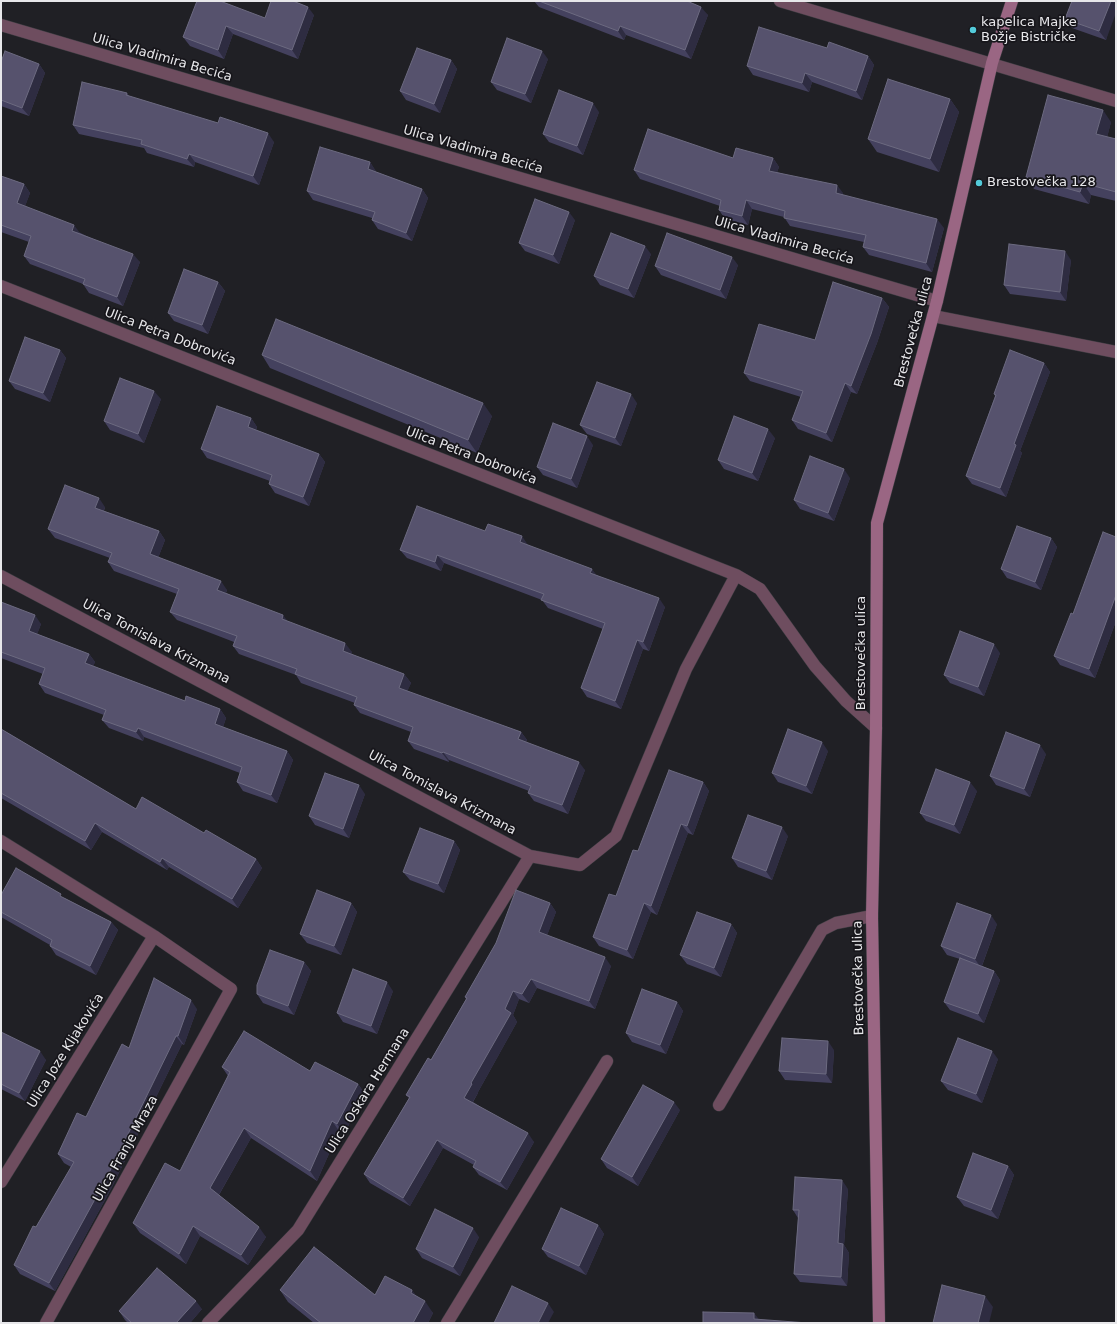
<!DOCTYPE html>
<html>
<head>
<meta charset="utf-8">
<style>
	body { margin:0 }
	#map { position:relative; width:1117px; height:1324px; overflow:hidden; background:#202025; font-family:"DejaVu Sans",sans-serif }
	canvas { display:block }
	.frame { position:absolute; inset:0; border:2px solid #e7e7ea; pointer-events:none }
</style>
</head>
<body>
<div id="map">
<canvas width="1117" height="1324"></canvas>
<div class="frame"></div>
</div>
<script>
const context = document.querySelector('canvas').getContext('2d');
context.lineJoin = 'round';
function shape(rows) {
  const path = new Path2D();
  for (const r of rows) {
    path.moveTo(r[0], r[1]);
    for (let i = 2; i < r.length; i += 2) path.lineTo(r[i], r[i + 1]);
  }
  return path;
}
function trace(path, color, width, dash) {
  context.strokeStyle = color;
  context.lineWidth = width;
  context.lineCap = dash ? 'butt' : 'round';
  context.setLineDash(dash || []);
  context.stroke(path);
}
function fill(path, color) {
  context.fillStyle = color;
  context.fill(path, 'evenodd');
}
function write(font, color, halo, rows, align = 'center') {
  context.font = font + ' "DejaVu Sans",sans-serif';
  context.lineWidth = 3.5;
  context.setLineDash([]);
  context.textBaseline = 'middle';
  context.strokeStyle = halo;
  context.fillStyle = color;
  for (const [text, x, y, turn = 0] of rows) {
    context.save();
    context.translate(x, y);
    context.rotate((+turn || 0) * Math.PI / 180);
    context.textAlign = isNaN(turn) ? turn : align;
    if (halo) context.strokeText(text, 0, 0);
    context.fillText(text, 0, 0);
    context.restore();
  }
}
const lane = shape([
	[933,316,1116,352],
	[719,1105,822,930,836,923,872,916],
	[447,1323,607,1061]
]);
const street = shape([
	[780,1,1116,101],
	[1,25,937,301],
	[1,286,736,575,760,589,815,666,846,701,876,728],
	[1,576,530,856,580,865,616,836,686,669,736,575],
	[1,841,154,936,231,989,46,1323],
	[1,1182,154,936],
	[208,1323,298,1230,530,856]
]);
const secondary = shape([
	[879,1323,872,916,876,728,877,523,937,301,992,63,1012,1]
]);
trace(lane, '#3c3c41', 13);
trace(street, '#3c3c41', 13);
trace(secondary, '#3c3c41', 13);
trace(lane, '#6e4d5f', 12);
trace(street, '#6e4d5f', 12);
trace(secondary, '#9a6683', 12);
fill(shape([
	[197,1,265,18,314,15,298,59,233,34,224,59,190,46,183,37],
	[534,1,687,1,708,15,691,59,626,35,624,40,539,7],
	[1116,1,1106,40,1072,28,1065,19],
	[827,48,868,56,874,65,862,100,812,82,809,92,753,75,747,66],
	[548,59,531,103,497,90,491,82],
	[451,60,457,69,440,113,406,100,400,91],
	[1,62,39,64,45,73,29,116,1,106],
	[127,93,129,96,274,142,259,185,195,162,194,167,147,153,144,148,79,134,73,125],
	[950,99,959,112,939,172,877,152,868,139],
	[599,112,583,155,549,142,543,134],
	[1111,122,1107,137,1116,139,1116,201,1091,195,1089,204,1034,189,1026,177],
	[733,158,773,158,779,167,777,172,843,193,843,195,944,228,932,272,869,255,863,247,864,242,790,226,784,217,752,209,748,225,725,219,719,210,720,206,640,179,634,170],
	[370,162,376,172,422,189,428,198,412,241,378,229,372,220,372,218,313,200,307,191],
	[1,176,24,184,30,193,25,206,140,262,123,306,89,293,83,284,30,264,24,256,29,242,1,232],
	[575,220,559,264,525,251,519,243],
	[651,254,634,298,600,285,594,276],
	[1071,260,1066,301,1010,294,1004,285],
	[738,265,726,299,661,275,655,266],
	[218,282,225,291,208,334,174,321,168,313],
	[882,298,889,307,877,343,857,394,851,392,832,442,798,429,792,420,801,397,750,381,744,373,815,340],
	[60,350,66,358,50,402,15,389,9,381],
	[262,355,492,416,477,453,270,368],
	[1044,363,1050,372,1020,451,1022,453,1006,497,972,484,966,476,995,396,994,394],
	[161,399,144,443,110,430,104,421],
	[637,403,621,446,587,434,580,425],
	[251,418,257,427,256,430,319,454,325,462,309,506,275,493,269,484,270,481,207,458,201,449],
	[775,438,758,481,724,469,718,460],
	[593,445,577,488,543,475,537,467],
	[850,478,834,521,800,509,794,500],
	[105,507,104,511,159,531,165,540,158,558,227,590,226,593,352,652,351,654,404,674,411,683,407,691,521,732,527,740,526,742,585,770,568,814,534,801,528,793,529,791,449,760,449,762,414,749,408,741,411,732,360,713,354,705,355,703,301,683,296,675,239,654,233,646,234,642,177,620,170,612,177,594,114,571,108,562,110,558,55,538,48,529],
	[485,531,528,545,596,575,665,607,649,651,643,649,621,709,587,697,581,688,603,629,548,608,542,600,444,563,441,571,407,558,400,550],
	[1116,537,1116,621,1095,678,1060,665,1054,656,1073,614],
	[1051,538,1057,547,1041,590,1007,578,1001,569],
	[1,602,41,624,37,634,89,654,95,662,93,666,185,701,220,709,226,718,223,727,287,751,293,760,277,803,243,791,237,782,240,773,144,737,143,741,109,728,102,720,104,715,45,693,39,684,43,674,1,658],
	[1000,653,984,696,950,683,944,675],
	[1,729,136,809,204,833,256,859,262,868,238,908,169,867,167,870,102,832,91,850,1,798],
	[828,751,812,794,778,782,772,773],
	[1046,754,1030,797,996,785,990,776],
	[703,782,709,791,693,835,688,833,657,915,651,912,633,959,599,946,593,937,616,896,638,851],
	[977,791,960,834,926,821,920,813],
	[365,794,349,838,315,825,309,816],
	[788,836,772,880,738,867,732,858],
	[454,841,460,850,444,893,410,880,403,872],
	[1,895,64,898,111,922,118,930,96,975,56,955,50,946,50,945,1,917],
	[351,903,357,912,341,955,307,943,300,934],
	[550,903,556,912,547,935,611,966,595,1009,537,988,529,1003,519,999,513,1015,517,1022,478,1092,478,1093,473,1102,534,1142,507,1190,479,1175,473,1167,474,1165,443,1148,410,1206,370,1183,364,1174,409,1098,406,1095,431,1060,466,999,465,997],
	[731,924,737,933,721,977,687,964,680,955],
	[997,924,982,966,994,971,1000,980,984,1023,950,1010,944,1002,960,959,947,955,941,946],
	[304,962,311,971,294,1015,263,1003,257,994],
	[393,991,377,1034,343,1022,337,1013],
	[677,1002,683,1011,666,1054,632,1042,626,1033],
	[197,1009,184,1045,182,1044,111,1189,55,1291,20,1274,14,1265,71,1167,64,1163,58,1154,86,1117,129,1048],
	[1,1032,46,1060,25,1101,1,1089],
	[834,1050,832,1083,785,1080,779,1071],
	[998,1059,982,1103,948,1090,941,1081],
	[222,1067,310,1071,358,1084,365,1094,344,1134,339,1131,317,1181,251,1138,219,1195,266,1237,248,1265,200,1236,186,1264,140,1233,133,1223,180,1171,228,1076],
	[680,1110,638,1186,607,1168,601,1159],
	[1008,1166,1014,1175,998,1219,964,1206,957,1197],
	[848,1189,844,1245,849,1253,847,1286,800,1282,794,1274,798,1218,793,1210],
	[598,1225,604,1234,586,1275,548,1257,542,1249],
	[479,1237,460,1276,422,1258,416,1249],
	[280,1290,416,1296,433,1313,428,1323,314,1323,288,1302],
	[202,1309,190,1323,128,1323,125,1320,119,1311]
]), '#44415e');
fill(shape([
	[1111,1,1116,1,1116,13,1106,40,1099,31],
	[308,7,314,15,298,59,292,50],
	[701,7,708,15,691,59,685,50],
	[226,26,233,34,224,59,218,50],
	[620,26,626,35,624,40,618,31],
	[542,51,548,59,531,103,525,94],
	[868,56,874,65,862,100,856,91],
	[451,60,457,69,440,113,434,104],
	[39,64,45,73,29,116,22,108],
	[805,73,812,82,809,92,802,83],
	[950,99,959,112,939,172,930,159],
	[593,103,599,112,583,155,577,146],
	[1103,110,1111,122,1105,146,1096,134],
	[268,133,274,142,259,185,253,176],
	[189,154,195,162,194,167,187,159],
	[773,158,779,167,775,179,769,171],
	[370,162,376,171,374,177,368,169],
	[1083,183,1091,195,1089,204,1080,192],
	[24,184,30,193,23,212,17,203],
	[837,185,843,193,842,202,836,193],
	[422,189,428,198,412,241,406,233],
	[746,200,752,209,748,225,742,216],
	[569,212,575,220,559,264,553,255],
	[937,219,944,228,932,272,926,263],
	[74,225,80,233,72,231],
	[645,246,651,254,634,298,628,289],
	[1065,251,1071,260,1066,301,1060,292],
	[133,254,140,262,123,306,117,297],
	[732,257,738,265,726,299,720,290],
	[218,282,225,291,208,334,202,325],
	[882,298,889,307,877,343,857,394,851,386],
	[60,350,66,358,50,402,43,393],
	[1044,363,1050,372,1020,451,1022,453,1006,497,1000,488,1014,444],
	[845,383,851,392,832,442,826,433],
	[154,391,161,399,144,443,138,434],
	[631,394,637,403,621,446,615,438],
	[483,403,492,416,477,453,468,440],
	[251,418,257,427,254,436,248,427],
	[768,429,775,438,758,481,752,473],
	[587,436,593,445,577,488,571,479],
	[319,454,325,462,309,506,303,497],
	[844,469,850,478,834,521,828,513],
	[99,498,105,507,101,516,95,508],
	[159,531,165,540,156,563,150,554],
	[522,536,528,545,520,542],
	[1051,538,1057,547,1041,590,1035,582],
	[437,555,444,563,441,571,435,562],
	[592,569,598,577,590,573],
	[221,581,227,590,224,599,217,590],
	[1116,595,1116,621,1095,678,1089,669],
	[659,598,665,607,649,651,643,642],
	[35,615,41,624,35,640,29,631],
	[283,615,289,623,282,619],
	[637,640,643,649,621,709,615,701],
	[345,643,352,652,349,660,343,651],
	[994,644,1000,653,984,696,978,687],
	[89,654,95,662,91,672,85,663],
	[404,674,411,683,405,697,399,688],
	[220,709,226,718,221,733,215,724],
	[138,728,144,737,143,741,136,732],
	[521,732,527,740,524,748,518,739],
	[822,742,828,751,812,794,806,786],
	[1040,745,1046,754,1030,797,1024,789],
	[287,751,293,760,277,803,271,795],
	[443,752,449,760,449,762,442,753],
	[579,762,585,770,568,814,562,805],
	[703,782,709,791,693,835,687,826],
	[970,782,977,791,960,834,954,825],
	[359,785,365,794,349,838,343,829],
	[95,823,102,832,91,850,85,841],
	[681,824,688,833,657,915,651,906],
	[782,827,788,836,772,880,766,871],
	[454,841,460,850,444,893,438,884],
	[162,858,169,867,167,870,160,862],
	[256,859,262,868,238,908,232,899],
	[351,903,357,912,341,955,334,946],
	[550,903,556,912,545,941,539,932],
	[644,903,651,912,633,959,627,950],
	[991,915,997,924,981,968,975,959],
	[111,922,118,930,96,975,90,966],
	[731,924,737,933,721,977,714,968],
	[605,957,611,966,595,1009,589,1001],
	[304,962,311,971,294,1015,288,1006],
	[994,971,1000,980,984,1023,978,1014],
	[531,979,537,988,529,1003,522,994],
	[387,982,393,991,377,1034,371,1026],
	[513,991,519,999,513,1015,517,1022,478,1092,478,1093,470,1106,464,1098],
	[191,1000,197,1009,184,1045,178,1036],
	[677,1002,683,1011,666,1054,660,1045],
	[176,1036,182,1044,111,1189,55,1291,49,1283],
	[828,1041,834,1050,832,1083,826,1074],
	[40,1051,46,1060,25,1101,19,1093],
	[992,1051,998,1059,982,1103,976,1094],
	[358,1084,365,1094,344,1134,337,1124],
	[674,1102,680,1110,638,1186,632,1177],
	[332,1121,339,1131,317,1181,310,1171],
	[244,1128,251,1138,217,1198,210,1188],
	[528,1133,534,1142,507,1190,500,1182],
	[437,1140,443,1148,410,1206,403,1198],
	[1008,1166,1014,1175,998,1219,991,1210],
	[842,1180,848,1189,844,1245,849,1253,847,1286,841,1277,838,1243],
	[598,1225,604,1234,586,1275,579,1266],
	[193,1226,200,1236,186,1264,179,1254],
	[259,1227,266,1237,248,1265,241,1255],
	[473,1228,479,1237,460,1276,453,1267],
	[412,1290,421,1302,411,1293],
	[985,1296,993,1307,989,1323,978,1323],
	[196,1301,202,1309,190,1323,176,1323],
	[425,1301,433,1313,428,1323,413,1323],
	[548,1303,554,1312,548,1323,538,1323],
	[754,1313,761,1322,754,1319]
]), '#2e2c41');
const building = shape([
	[197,1,220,1,265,18,271,1,293,1,308,7,292,50,226,26,218,50,183,37,197,1],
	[539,1,687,1,701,7,685,50,620,26,618,31,539,1],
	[1072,1,1111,1,1099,31,1065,19,1072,1],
	[759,27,827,48,829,42,868,56,856,91,805,73,802,83,747,66,759,27],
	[507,38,542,51,525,94,491,82,507,38],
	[417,48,451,60,434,104,400,91,417,48],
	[5,51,39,64,22,108,1,100,1,62,5,51],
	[888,79,950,99,930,159,868,139,888,79],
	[82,82,127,93,126,95,218,123,220,117,268,133,253,176,189,154,187,159,141,144,142,140,73,125,82,82],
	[559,90,593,103,577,146,543,134,559,90],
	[1048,95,1103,110,1096,134,1116,139,1116,192,1083,183,1080,192,1026,177,1048,95],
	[648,129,733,158,736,148,773,158,769,171,837,185,836,193,937,219,926,263,863,247,866,235,784,218,785,211,746,200,742,216,719,210,721,200,634,170,648,129],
	[320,147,370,162,368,169,422,189,406,233,372,220,375,212,307,191,320,147],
	[1,176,24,184,17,203,74,225,72,231,133,254,117,297,83,284,85,279,24,256,31,236,1,225,1,176],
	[535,199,569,212,553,255,519,243,535,199],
	[611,233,645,246,628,289,594,276,611,233],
	[667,233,732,257,720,290,655,266,667,233],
	[1009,244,1065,251,1060,292,1004,285,1009,244],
	[184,269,218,282,202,325,168,313,184,269],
	[833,282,882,298,871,334,851,386,845,383,826,433,792,420,803,391,744,373,759,324,815,340,833,282],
	[276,319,483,403,468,440,262,355,276,319],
	[25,337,60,350,43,393,9,381,25,337],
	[1010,350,1044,363,1014,444,1016,445,1000,488,966,476,996,395,994,394,1010,350],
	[120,378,154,391,138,434,104,421,120,378],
	[597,382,631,394,615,438,580,425,597,382],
	[217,406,251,418,248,427,319,454,303,497,269,484,272,475,201,449,217,406],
	[734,416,768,429,752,473,718,460,734,416],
	[553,423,587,436,571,479,537,467,553,423],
	[810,456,844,469,828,513,794,500,810,456],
	[65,485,99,498,95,508,159,531,150,554,221,581,217,590,283,615,282,619,345,643,343,651,404,674,399,688,521,732,518,739,579,762,562,805,528,793,531,786,443,752,442,753,408,741,413,727,354,705,357,697,295,674,297,669,233,646,237,636,170,612,179,589,108,562,112,553,48,529,65,485],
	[417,506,485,531,488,524,522,536,520,542,592,569,590,573,659,598,643,642,637,640,615,701,581,688,605,623,541,600,544,594,437,555,435,562,400,550,417,506],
	[1017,526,1051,538,1035,582,1001,569,1017,526],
	[1103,532,1116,537,1116,595,1089,669,1054,656,1071,613,1073,614,1103,532],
	[1,602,35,615,29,631,89,654,85,663,185,701,186,696,220,709,215,724,287,751,271,795,237,782,242,767,138,728,136,732,102,720,106,710,39,684,45,668,1,652,1,602],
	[960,631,994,644,978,687,944,675,960,631],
	[1,729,136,809,142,797,204,833,206,830,256,859,232,899,162,858,160,862,95,823,85,841,1,793,1,729],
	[788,729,822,742,806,786,772,773,788,729],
	[1006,732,1040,745,1024,789,990,776,1006,732],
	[936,769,970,782,954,825,920,813,936,769],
	[669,770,703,782,687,826,681,824,651,906,644,903,627,950,593,937,609,894,616,896,633,850,638,851,669,770],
	[325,773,359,785,343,829,309,816,325,773],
	[748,815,782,827,766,871,732,858,748,815],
	[420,828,454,841,438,884,403,872,420,828],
	[16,868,61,894,60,896,111,922,90,966,50,946,52,940,1,912,1,895,16,868],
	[317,890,351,903,334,946,300,934,317,890],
	[516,890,550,903,539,932,605,957,589,1001,531,979,522,994,513,991,505,1009,511,1013,471,1083,472,1084,464,1098,528,1133,500,1182,473,1167,476,1161,437,1140,403,1198,364,1174,410,1097,406,1095,428,1058,431,1060,467,998,465,997,496,943,516,890],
	[957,903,991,915,975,959,941,946,957,903],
	[697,912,731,924,714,968,680,955,697,912],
	[270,950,304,962,288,1006,257,994,257,985,270,950],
	[960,958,994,971,978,1014,944,1002,960,958],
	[353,969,387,982,371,1026,337,1013,353,969],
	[154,978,191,1000,178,1036,176,1036,105,1181,49,1283,14,1265,33,1226,36,1227,74,1162,58,1154,77,1113,86,1117,122,1044,129,1048,154,978],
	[642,989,677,1002,660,1045,626,1033,642,989],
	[244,1031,310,1071,315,1062,358,1084,337,1124,332,1121,310,1171,244,1128,210,1188,259,1227,241,1255,193,1226,179,1254,133,1223,165,1163,180,1171,230,1072,222,1067,244,1031],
	[1,1032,40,1051,19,1093,1,1084,1,1032],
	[782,1038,828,1041,826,1074,779,1071,782,1038],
	[958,1038,992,1051,976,1094,941,1081,958,1038],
	[643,1085,674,1102,632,1177,601,1159,643,1085],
	[973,1153,1008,1166,991,1210,957,1197,973,1153],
	[795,1177,842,1180,838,1243,843,1244,841,1277,794,1274,799,1210,793,1210,795,1177],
	[561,1208,598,1225,579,1266,542,1249,561,1208],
	[435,1209,473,1228,453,1267,416,1249,435,1209],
	[314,1247,375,1295,385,1276,412,1290,411,1293,425,1301,413,1323,321,1323,280,1290,314,1247],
	[157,1268,196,1301,176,1323,132,1323,119,1311,157,1268],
	[942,1285,985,1296,978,1323,933,1323,942,1285],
	[512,1286,548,1303,538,1323,494,1323,512,1286],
	[703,1312,754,1313,754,1319,808,1323,703,1323,703,1312]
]);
fill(building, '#56526d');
trace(building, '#6c6a80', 1);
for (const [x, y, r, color] of [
	[973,30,4,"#53cbda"],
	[979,183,4,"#53cbda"]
]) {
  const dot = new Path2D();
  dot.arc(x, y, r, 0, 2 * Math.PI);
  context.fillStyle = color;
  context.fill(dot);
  trace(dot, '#17161b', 1.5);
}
write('13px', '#e7e7ea', '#17161b', [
	["kapelica Majke",981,23],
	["Božje Bistričke",981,38],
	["Brestovečka 128",987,183]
], 'left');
write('13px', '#e7e7ea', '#17161b', [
	["Ulica Vladimira Becića",162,58,16],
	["Ulica Vladimira Becića",473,150,16],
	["Ulica Vladimira Becića",784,241,16],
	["Brestovečka ulica",914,332,-75],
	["Ulica Petra Dobrovića",170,337,21],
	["Ulica Petra Dobrovića",471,456,21],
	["Ulica Tomislava Krizmana",156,642,28],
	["Brestovečka ulica",862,653,-90],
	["Ulica Tomislava Krizmana",442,793,28],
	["Brestovečka ulica",859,978,-91],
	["Ulica Joze Kljakovića",66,1051,-58],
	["Ulica Oskara Hermana",368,1091,-58],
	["Ulica Franje Mraza",126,1149,-61]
]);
</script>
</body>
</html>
